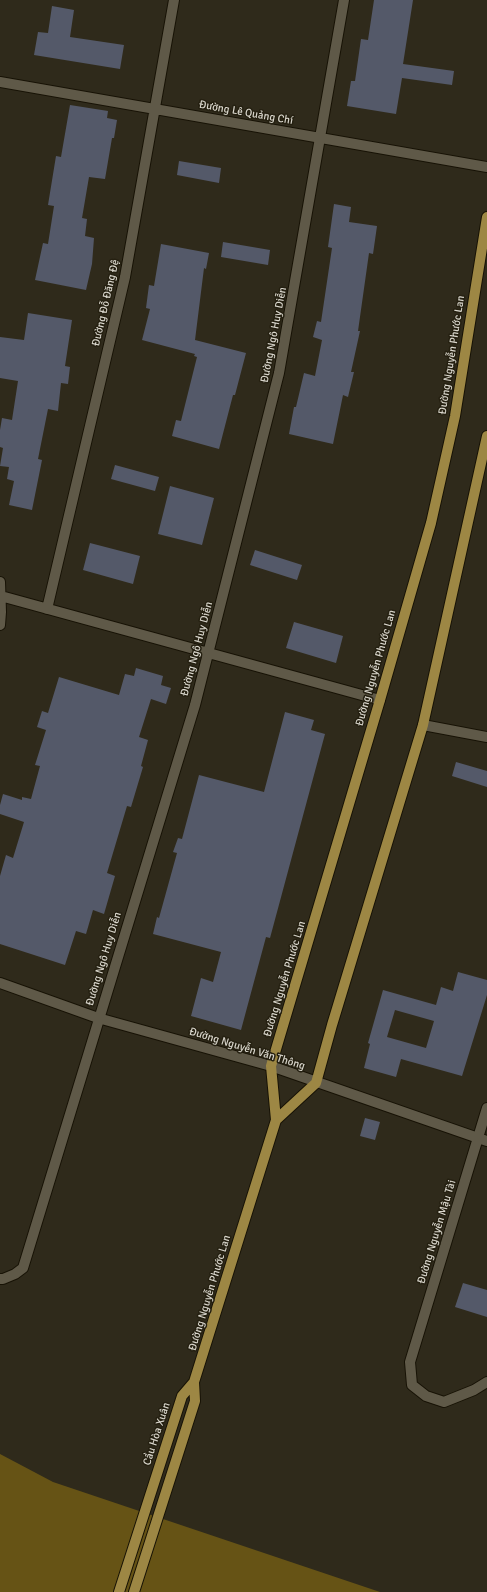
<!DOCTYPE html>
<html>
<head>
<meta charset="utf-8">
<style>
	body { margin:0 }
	canvas { display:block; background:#2f2a1b }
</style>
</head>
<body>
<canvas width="487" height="1592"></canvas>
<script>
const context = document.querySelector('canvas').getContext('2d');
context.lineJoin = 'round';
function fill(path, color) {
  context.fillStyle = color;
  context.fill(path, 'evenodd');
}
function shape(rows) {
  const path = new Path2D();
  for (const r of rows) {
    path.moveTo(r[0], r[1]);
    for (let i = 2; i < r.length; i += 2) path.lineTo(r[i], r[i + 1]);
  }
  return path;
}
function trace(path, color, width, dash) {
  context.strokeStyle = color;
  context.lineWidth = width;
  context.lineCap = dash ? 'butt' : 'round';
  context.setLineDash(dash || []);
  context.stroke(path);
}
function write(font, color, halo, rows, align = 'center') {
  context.font = font + ' Signika,sans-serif';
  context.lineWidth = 3;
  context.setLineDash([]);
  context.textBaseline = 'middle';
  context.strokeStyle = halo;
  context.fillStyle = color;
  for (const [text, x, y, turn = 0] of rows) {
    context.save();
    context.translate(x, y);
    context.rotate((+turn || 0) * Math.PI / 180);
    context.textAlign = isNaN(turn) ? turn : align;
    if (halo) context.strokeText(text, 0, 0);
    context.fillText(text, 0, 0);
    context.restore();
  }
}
fill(shape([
	[0,1454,53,1482,380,1592,0,1592]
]), '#665315');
fill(shape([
	[374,0,413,0,403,64,454,71,452,85,402,78,396,114,347,106,351,81,355,81,361,39,368,40],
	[52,6,74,10,70,37,124,45,120,69,34,55,38,32,48,33],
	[70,105,108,111,107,118,117,120,114,138,112,138,105,179,89,177,82,218,87,219,85,236,94,238,92,264,86,290,35,280,43,243,48,244,54,206,48,205,56,156,61,157],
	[179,161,221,168,219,183,177,175],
	[334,204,351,207,349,222,377,226,373,254,369,253,358,331,360,331,351,372,354,372,348,397,343,395,333,444,289,434,294,407,296,407,304,373,315,376,322,340,313,337,317,321,321,322,332,248,328,247],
	[223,242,270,250,268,265,221,257],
	[161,244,209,253,206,269,204,268,195,340,246,353,235,395,233,395,219,449,172,436,176,420,181,421,197,357,194,356,195,354,142,340,150,309,146,308,149,285,154,286],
	[28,313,72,320,65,366,70,367,68,384,61,383,58,411,48,409,38,459,42,460,32,510,9,505,14,481,7,479,9,467,0,466,3,448,0,447,0,430,2,418,12,420,18,381,0,378,0,337,24,340],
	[115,465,159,477,155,491,111,479],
	[170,486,214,498,202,545,158,534],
	[90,543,140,556,133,584,83,570],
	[255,550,302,565,297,580,250,565],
	[294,622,343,636,336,663,286,648],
	[136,668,163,676,161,685,171,688,166,704,151,699,139,737,148,740,141,766,143,767,131,807,127,806,107,873,115,876,104,914,93,910,86,934,76,931,65,965,0,944,0,876,6,855,13,858,24,822,0,814,0,805,3,794,22,800,22,797,31,799,40,766,35,765,46,730,37,727,42,711,48,713,59,677,119,695,125,674,134,676],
	[285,712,314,720,311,730,325,734,270,938,266,937,241,1030,191,1016,201,978,213,982,221,952,153,934,157,917,159,918,177,853,173,852,178,838,182,839,199,775,264,792],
	[456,762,487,771,487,787,452,776],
	[458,972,487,980,487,995,462,1076,401,1059,396,1077,364,1068,370,1044,368,1043,383,990,436,1005,441,987,453,991],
	[395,1010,434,1021,426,1048,387,1037],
	[365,1118,380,1122,375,1140,360,1136],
	[463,1283,487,1290,487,1317,455,1307]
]), '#545969');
const minor = shape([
	[0,82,487,167],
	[0,582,1,612,0,625],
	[1,596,380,700],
	[47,609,125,277,174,0],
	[423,725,487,737],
	[0,983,98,1018,271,1066,487,1141],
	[487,1108,410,1362,412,1385,426,1396,444,1402,474,1390,487,1382],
	[0,1279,3,1279,15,1274,23,1268,195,705,279,373,344,0]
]);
const major = shape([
	[276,1120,316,1083,332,1025,423,725,487,436],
	[119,1592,182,1396,194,1382],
	[134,1592,195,1401,194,1382,276,1120,271,1066,380,700,431,523,455,416,487,217]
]);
trace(minor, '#171205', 12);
trace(major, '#171205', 12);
trace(minor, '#5f5948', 10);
trace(major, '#9d8744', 10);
write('11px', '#d9d6cc', '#252011', [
	["Đường Lê Quảng Chí",246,113,10],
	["Đường Đỗ Đăng Đệ",106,303,-77],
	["Đường Ngô Huy Diễn",274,335,-79],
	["Đường Nguyễn Phước Lan",452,355,-81],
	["Đường Ngô Huy Diễn",197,649,-75],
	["Đường Nguyễn Phước Lan",376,668,-74],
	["Đường Ngô Huy Diễn",104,959,-73],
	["Đường Nguyễn Phước Lan",285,979,-73],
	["Đường Nguyễn Văn Thông",247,1049,17],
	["Đường Nguyễn Mậu Tài",437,1232,-73],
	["Đường Nguyễn Phước Lan",210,1293,-73],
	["Cầu Hòa Xuân",157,1434,-72]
]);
</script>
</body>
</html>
